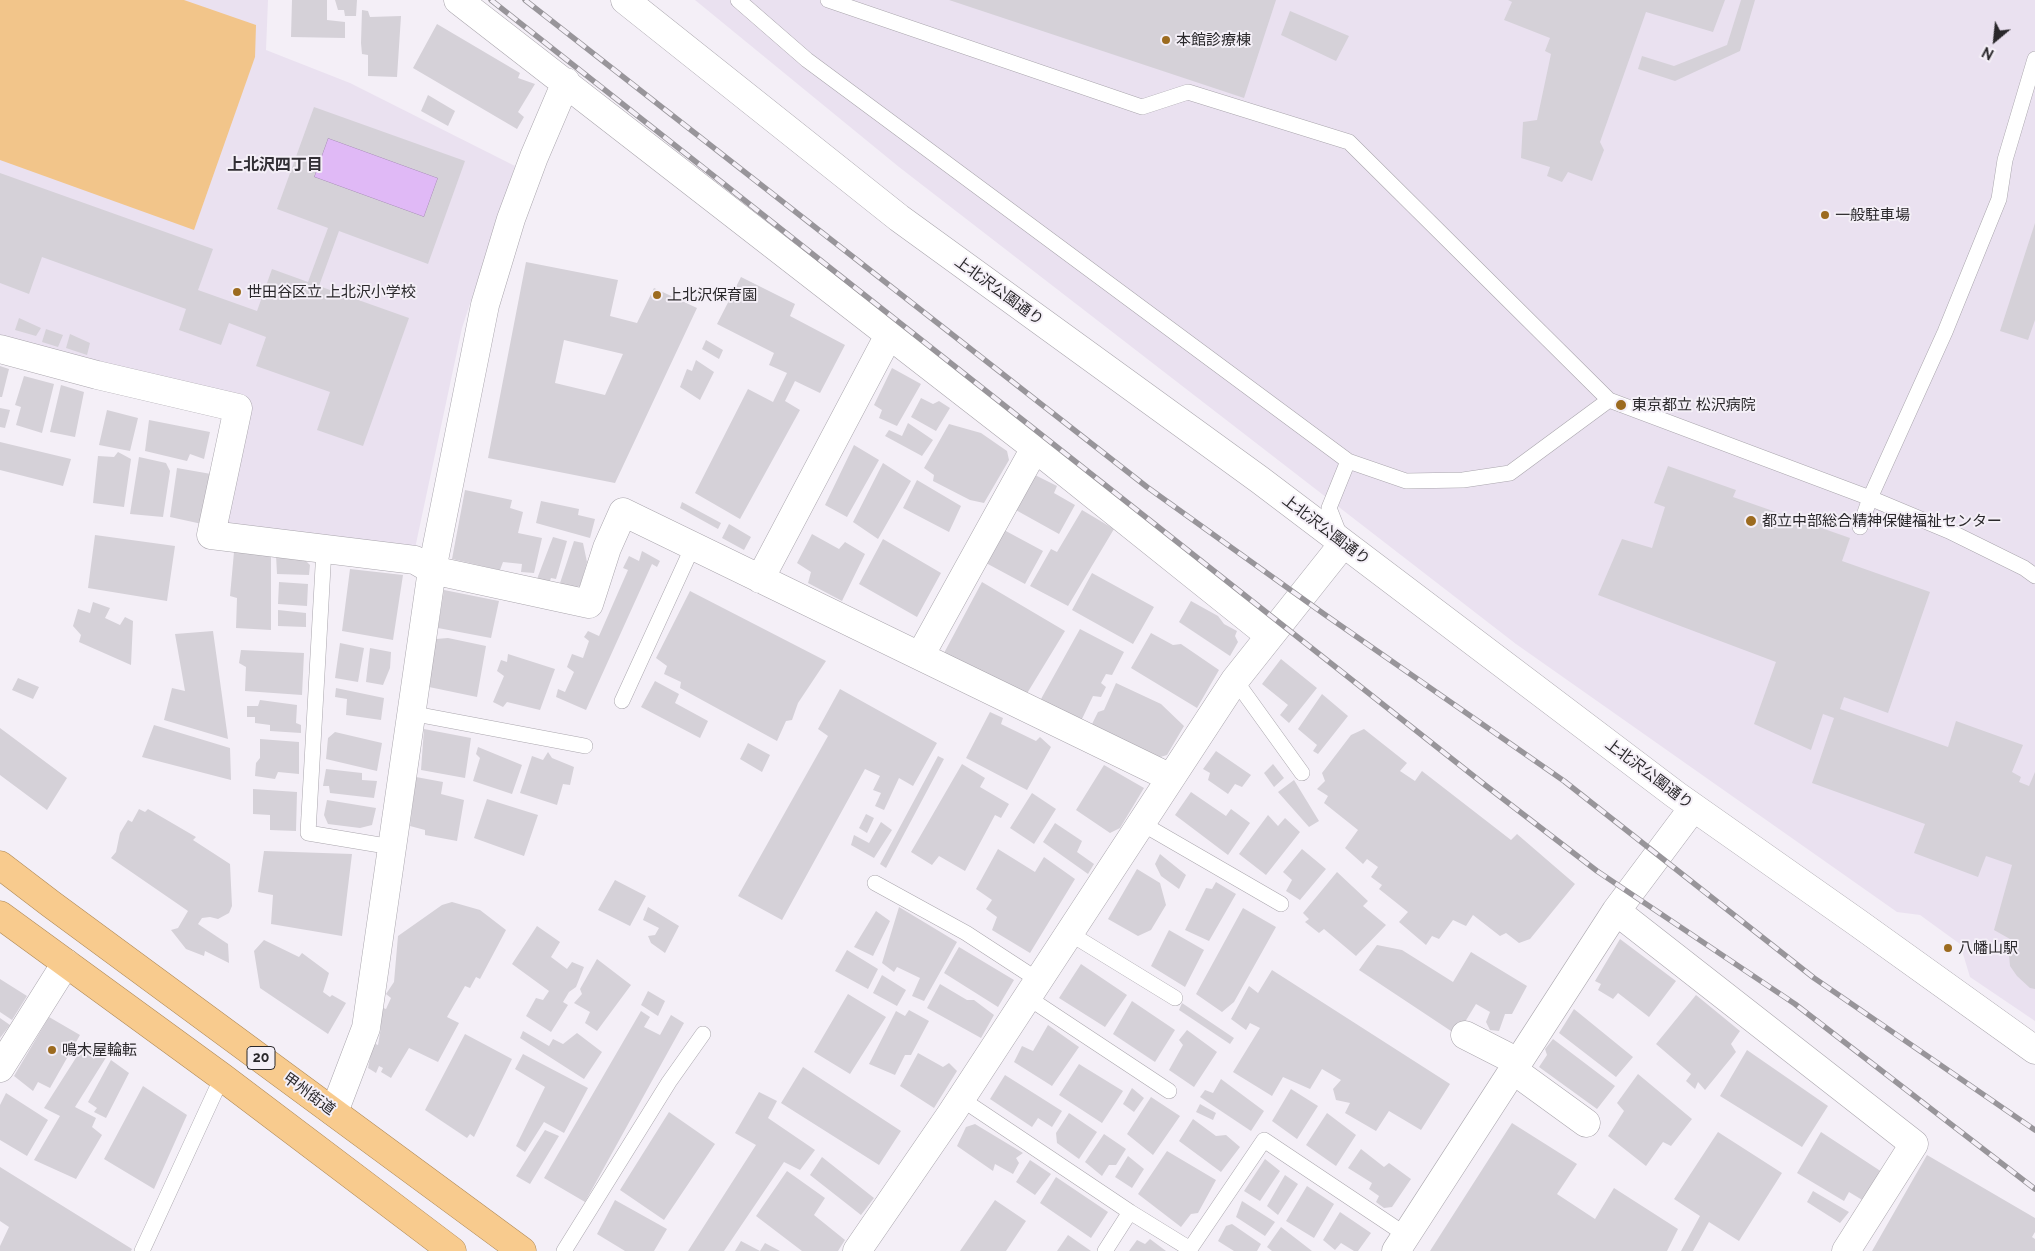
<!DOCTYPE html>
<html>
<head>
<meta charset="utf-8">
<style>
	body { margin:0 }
	#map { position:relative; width:2035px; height:1251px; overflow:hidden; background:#f4eff7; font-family:Raleway,sans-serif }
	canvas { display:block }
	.north { position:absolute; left:1970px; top:15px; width:50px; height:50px; -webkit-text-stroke:4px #f4eff7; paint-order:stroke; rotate:208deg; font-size:14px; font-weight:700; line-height:20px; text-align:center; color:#2a282b }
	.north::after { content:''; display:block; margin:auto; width:18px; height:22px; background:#2a282b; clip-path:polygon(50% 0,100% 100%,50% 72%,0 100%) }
</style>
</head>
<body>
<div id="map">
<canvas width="2035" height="1251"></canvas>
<div class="north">N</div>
</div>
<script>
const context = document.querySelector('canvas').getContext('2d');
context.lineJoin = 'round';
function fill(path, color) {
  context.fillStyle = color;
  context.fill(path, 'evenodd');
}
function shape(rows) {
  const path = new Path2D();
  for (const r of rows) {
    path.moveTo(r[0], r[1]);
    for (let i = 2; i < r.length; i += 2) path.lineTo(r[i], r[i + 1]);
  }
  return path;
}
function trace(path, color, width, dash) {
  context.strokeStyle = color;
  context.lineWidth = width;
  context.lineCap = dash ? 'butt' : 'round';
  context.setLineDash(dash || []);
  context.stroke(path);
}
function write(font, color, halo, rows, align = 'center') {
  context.font = font + ' Raleway,"Noto Sans JP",sans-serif';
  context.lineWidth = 4;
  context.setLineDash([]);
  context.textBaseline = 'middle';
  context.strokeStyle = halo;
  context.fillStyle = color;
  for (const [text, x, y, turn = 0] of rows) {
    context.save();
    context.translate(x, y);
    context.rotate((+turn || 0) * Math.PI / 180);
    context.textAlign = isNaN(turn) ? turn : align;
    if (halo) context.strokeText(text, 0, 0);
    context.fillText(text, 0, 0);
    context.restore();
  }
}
fill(shape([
	[0,0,268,0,266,50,350,83,515,166,462,328,414,553,222,526,247,404,0,340],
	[695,0,2035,0,2035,1021,1970,977,1960,944,1920,915,1897,912,1516,644,899,167]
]), '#eae1f0');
fill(shape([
	[0,0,184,0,256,25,255,57,194,230,0,160]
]), '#f2c58a');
const water = shape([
	[328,138,438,178,424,217,314,177,328,138]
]);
fill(water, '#e0b9f6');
trace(water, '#a98eb9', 1);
fill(shape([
	[292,0,327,0,327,20,345,22,345,38,291,37],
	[335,0,357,0,356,16,345,16,344,10,338,10],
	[949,0,1276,0,1244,98],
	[1508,0,1725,0,1713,32,1646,12,1600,142,1604,150,1592,181,1568,172,1562,182,1547,176,1550,167,1521,158,1523,122,1537,120,1551,54,1545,51,1550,38,1504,20,1512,2],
	[1741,0,1755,0,1740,51,1675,81,1638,69,1642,56,1674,66,1727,45],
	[362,10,368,11,370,17,401,16,397,77,368,76,368,55,362,54,361,43],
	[1290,11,1349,36,1336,61,1281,35],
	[437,24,520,73,518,78,535,84,518,112,524,117,517,129,413,68],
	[428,95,455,111,448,126,421,111],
	[314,107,465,161,428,264,339,231,319,286,409,318,363,446,317,430,330,392,256,366,266,337,229,323,221,345,179,330,186,309,42,257,29,294,0,283,0,173,213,249,198,290,257,311,272,269,308,282,328,228,277,209],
	[328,138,438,178,424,217,314,177],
	[2035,223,2035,320,2028,340,2000,331],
	[526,262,618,280,610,316,637,323,654,288,697,308,615,483,488,458],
	[564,340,623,354,605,395,555,383],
	[741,277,795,304,790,316,845,345,820,393,795,381,785,401,800,410,740,519,695,493,748,389,773,402,787,373,769,365,774,353,717,324],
	[19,318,41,328,36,336,15,330],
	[46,329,63,335,58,347,42,342],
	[70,334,90,343,87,355,66,348],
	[706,340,723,350,719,359,702,349],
	[696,360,714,372,700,400,680,387,687,369,692,371],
	[0,366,9,369,2,397,0,397],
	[892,368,921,384,897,426,879,418,882,410,874,405],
	[24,376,54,384,42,433,16,425,21,407,15,405],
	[61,385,84,392,75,437,50,432],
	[921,398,933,404,939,401,950,408,936,431,911,417],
	[0,408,10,410,5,428,0,427],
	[107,410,138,418,130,451,99,445],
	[149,420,210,432,204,459,190,454,187,461,145,451],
	[908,423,933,440,922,456,885,436,889,430,902,436],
	[949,424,981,433,1007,451,1009,460,984,503,970,500,933,481,934,475,924,468],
	[0,442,71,459,63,486,0,470],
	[854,445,879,460,847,517,825,505],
	[118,452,131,459,124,507,93,503,98,456,114,457],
	[139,457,166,463,170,471,163,517,130,514],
	[883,463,911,481,878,539,853,522],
	[1668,466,1736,490,1733,497,1850,538,1842,561,1930,592,1888,713,1844,697,1840,709,1948,747,1956,721,2023,745,2012,772,2021,777,2019,782,2029,786,2035,772,2035,989,2030,988,2017,976,2010,966,2009,955,2017,943,1994,930,2012,865,1986,856,1978,877,1914,853,1925,824,1812,783,1834,718,1823,714,1811,750,1754,724,1776,662,1598,595,1622,539,1652,548,1665,507,1654,503],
	[177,468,211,474,202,524,170,517],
	[1033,474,1057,486,1054,493,1075,505,1059,534,1014,509],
	[917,480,961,506,949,532,903,508],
	[465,490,512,500,510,508,523,512,518,533,542,538,534,573,521,572,522,564,503,562,500,570,452,559],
	[541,501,579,509,578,515,595,519,590,538,536,523],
	[682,502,721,523,718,529,680,508],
	[1082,510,1114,529,1068,606,1030,586,1051,549,1057,552],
	[729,524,751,537,744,550,722,538],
	[1004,530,1043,551,1025,584,986,563],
	[812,534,839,549,845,542,865,554,842,601,808,583,811,572,797,563],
	[95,535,175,546,167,601,88,588],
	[553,537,567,541,556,579,551,578,549,583,537,579],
	[883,539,941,573,917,617,859,584],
	[574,541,583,543,587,562,580,586,569,589,559,586],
	[642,551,660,561,657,567,652,564,586,710,556,697,558,689,565,692,574,672,567,667,572,654,583,658,589,641,584,637,588,631,599,636,628,570,623,568,629,556,639,561],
	[234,552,271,554,271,630,236,628,237,598,230,596],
	[276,555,303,558,310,565,309,575,277,574],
	[350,569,403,575,393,640,342,631],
	[1092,573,1154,607,1133,644,1072,610],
	[279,582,308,584,307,606,278,604],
	[982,582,1065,631,1026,695,944,653],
	[444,590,499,601,491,638,438,628],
	[690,591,826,661,798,703,792,720,786,721,777,741,680,688,681,682,664,674,667,666,656,658],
	[1191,601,1218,616,1224,624,1237,631,1235,636,1238,642,1230,656,1179,622],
	[93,602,110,608,105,618,120,625,125,617,133,621,131,665,79,642,81,635,73,626,78,609,90,613],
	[278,610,306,613,306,627,278,626],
	[1080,629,1124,652,1112,675,1106,674,1101,683,1106,687,1101,697,1093,696,1081,721,1041,699],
	[213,631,228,739,164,720,172,688,185,691,175,634],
	[1151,633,1173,645,1181,644,1219,670,1197,708,1131,668],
	[448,638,486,646,477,697,429,687,436,639],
	[340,643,364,648,358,682,335,678],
	[370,648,391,652,390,668,383,685,366,682],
	[241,650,304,653,302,695,245,691,246,667,239,663],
	[508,654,555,669,540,710,507,702,503,707,493,702,504,676,497,671,501,660,507,662],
	[1281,659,1317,688,1289,723,1280,715,1288,705,1262,684],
	[18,678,39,687,33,699,12,690],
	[655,681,679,694,675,703,708,721,700,738,641,707],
	[1116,683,1161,704,1184,726,1167,755,1157,758,1091,726,1098,712,1104,710],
	[336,688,384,698,381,720,346,715,347,699,335,697],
	[840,689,937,743,913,786,899,778,884,810,875,806,881,793,873,790,880,776,865,769,782,920,738,896,828,736,818,729],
	[1322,694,1348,716,1318,754,1313,751,1317,745,1298,729],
	[260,700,297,705,296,723,301,725,301,733,270,731,270,725,255,723,255,717,247,717,247,706,258,706],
	[990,712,1003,718,1001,724,1036,741,1040,737,1051,747,1027,790,966,758],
	[154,725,230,748,231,780,142,757],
	[0,728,67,778,47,810,0,775],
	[424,729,471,738,465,778,421,770],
	[1364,729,1407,763,1400,771,1415,781,1422,771,1511,840,1517,834,1575,884,1530,939,1519,943,1506,933,1500,936,1473,915,1466,926,1453,920,1439,939,1432,936,1426,945,1399,922,1408,912,1379,889,1382,885,1371,877,1378,867,1367,859,1363,864,1345,848,1358,830,1324,803,1328,796,1317,789,1325,781,1322,773,1351,735],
	[335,732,382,743,377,771,326,759,328,738],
	[260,739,299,742,299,774,278,772,275,779,255,776,256,763,260,758],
	[748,743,770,755,762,772,740,759],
	[478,747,522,765,512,794,473,781,480,758,476,754],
	[1216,751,1251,775,1242,787,1235,784,1228,794,1208,780,1210,773,1203,769],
	[548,752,552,758,574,767,570,785,563,784,557,805,520,793,532,756,543,760],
	[938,756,944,759,886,868,880,864],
	[962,764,985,778,980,787,1009,804,1001,818,995,815,965,871,939,856,932,865,911,852],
	[1273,764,1284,778,1274,787,1264,773],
	[1104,765,1144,788,1120,828,1110,833,1076,810],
	[326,769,362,773,362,780,377,781,374,798,330,793,329,786,323,786],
	[416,777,443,782,441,794,464,800,457,841,425,835,425,830,410,826],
	[1294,780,1319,821,1309,827,1278,792],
	[253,789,297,792,296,831,270,830,270,815,253,814],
	[1191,792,1226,816,1231,809,1250,823,1228,855,1175,815],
	[1032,793,1056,809,1034,844,1010,828],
	[487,799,538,815,524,856,474,838],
	[327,800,376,808,372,825,360,828,328,824,324,815],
	[139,809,145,812,148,809,196,837,193,840,230,864,232,906,229,913,218,919,210,917,202,918,198,924,228,944,229,963,205,951,204,956,186,949,171,930,178,928,188,911,111,858,116,852,120,833,128,820,132,822],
	[866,814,874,818,867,833,859,828],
	[1268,815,1278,826,1285,818,1300,832,1266,875,1239,854],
	[881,822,892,830,874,858,851,845,854,835,869,843],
	[1055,823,1082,841,1077,852,1094,864,1088,874,1043,842],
	[998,849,1035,872,1044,857,1075,879,1030,953,992,930,997,917,986,909,992,900,976,889],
	[1302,849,1326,869,1300,900,1286,891,1292,880,1283,872],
	[264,851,352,854,342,936,271,924,273,895,258,892],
	[1160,854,1186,875,1179,889,1161,876,1155,864],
	[1137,869,1160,883,1166,905,1151,930,1138,936,1108,919],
	[1337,872,1368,901,1363,906,1386,925,1356,956,1324,929,1319,933,1305,922,1309,919,1303,913],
	[615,880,646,896,630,926,598,910],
	[1216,882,1236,894,1209,941,1185,930,1206,888,1212,889],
	[452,902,480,910,506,930,480,979,476,977,470,988,465,986,447,1017,459,1023,438,1062,409,1048,391,1078,381,1072,383,1068,379,1066,376,1073,368,1068,373,1043,378,1045,381,1027,375,1025,380,1007,386,1009,391,998,386,994,394,982,398,936,442,905],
	[648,907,679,926,665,953,651,943,648,936,655,935,659,928,643,920],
	[899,907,957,942,924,1001,912,996,920,978,897,967,894,972,882,963],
	[1243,908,1276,927,1234,1002,1222,1012,1196,994],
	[876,911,890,921,873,956,854,947],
	[537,926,560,942,551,957,567,969,572,962,584,967,576,987,569,992,563,1002,568,1005,551,1032,526,1016,536,998,543,1000,549,991,512,964],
	[1169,930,1204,950,1185,987,1151,966],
	[1620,939,1676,981,1649,1017,1618,993,1613,999,1598,990,1601,984,1595,981],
	[264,940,299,957,302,953,329,973,323,992,330,997,332,995,346,1003,328,1034,260,988,254,951],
	[1377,945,1402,950,1453,982,1471,952,1527,986,1512,1014,1505,1014,1499,1031,1490,1030,1486,1022,1490,1012,1476,1004,1457,1035,1359,970],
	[959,947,1014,980,998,1007,944,973],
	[847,950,878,969,868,989,835,971],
	[597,959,631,985,597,1031,585,1023,590,1012,574,1003,582,994,580,989],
	[1081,964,1127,995,1105,1027,1059,998],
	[1272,970,1450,1084,1421,1130,1389,1111,1376,1131,1345,1113,1350,1103,1336,1100,1333,1089,1341,1080,1322,1069,1310,1089,1283,1077,1272,1096,1233,1072,1260,1028,1250,1023,1246,1030,1231,1019,1249,986,1258,993],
	[882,975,906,990,897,1006,873,993],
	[0,979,27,996,12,1020,0,1012],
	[940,984,967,1000,974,1000,994,1015,981,1038,927,1008],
	[648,991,665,1001,658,1016,641,1005],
	[848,994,886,1017,850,1074,814,1052],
	[1696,995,1740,1031,1731,1044,1736,1052,1705,1090,1698,1082,1695,1089,1686,1081,1691,1074,1656,1044],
	[1132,1001,1175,1030,1155,1062,1113,1034],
	[1182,1003,1234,1038,1230,1044,1179,1010],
	[1574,1009,1633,1057,1616,1077,1559,1033],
	[909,1010,929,1021,911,1055,905,1055,895,1075,869,1064,896,1011,905,1016],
	[641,1011,650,1017,644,1027,660,1035,671,1015,684,1023,585,1202,544,1178],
	[49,1017,80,1035,50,1088,38,1082,33,1091,14,1076],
	[0,1018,10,1025,0,1038],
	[1048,1025,1079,1047,1052,1086,1014,1062,1022,1046,1033,1051],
	[1187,1030,1217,1052,1194,1087,1169,1070,1183,1045,1179,1040],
	[523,1031,549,1046,553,1039,563,1044,577,1033,602,1052,584,1079,520,1038],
	[465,1034,512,1059,474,1137,470,1134,467,1138,425,1110],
	[1553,1039,1615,1086,1597,1109,1539,1067,1547,1055,1545,1049],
	[86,1042,107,1056,75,1107,96,1118,92,1127,102,1135,76,1179,34,1160,60,1116,44,1108],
	[1747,1050,1828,1106,1802,1147,1720,1096],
	[918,1053,943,1067,949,1063,957,1071,934,1108,900,1086],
	[523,1054,588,1088,564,1133,544,1122,525,1152,516,1146,545,1087,515,1069],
	[111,1060,129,1073,106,1118,94,1112,97,1108,88,1102],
	[1079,1064,1123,1091,1102,1123,1059,1095],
	[803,1067,901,1131,879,1165,781,1103],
	[1638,1074,1692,1119,1671,1146,1663,1142,1646,1166,1608,1136,1624,1111,1617,1103],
	[1005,1075,1062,1111,1052,1127,1038,1118,1032,1127,990,1099],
	[1221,1079,1264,1111,1251,1131,1200,1097,1205,1090,1213,1093],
	[143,1086,187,1115,154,1189,104,1159],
	[1132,1088,1144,1098,1134,1112,1123,1104],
	[1291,1089,1318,1106,1297,1139,1272,1121],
	[759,1092,777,1101,768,1118,815,1150,800,1170,784,1162,724,1251,688,1251,756,1145,735,1133],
	[6,1093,48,1120,27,1156,0,1140,0,1105],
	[1151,1097,1180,1116,1153,1155,1127,1134],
	[1200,1104,1216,1113,1213,1120,1196,1112],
	[669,1112,715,1144,664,1220,620,1190],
	[1069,1113,1097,1132,1079,1159,1057,1143,1056,1133],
	[1327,1113,1356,1135,1336,1166,1306,1145],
	[1193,1119,1216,1136,1226,1135,1240,1147,1221,1172,1179,1141],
	[1512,1123,1577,1164,1557,1194,1595,1219,1614,1188,1678,1229,1667,1251,1430,1251],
	[975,1124,1023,1153,1016,1158,1019,1163,1013,1174,995,1164,993,1171,957,1146,966,1127],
	[545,1130,559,1136,530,1184,516,1176],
	[1718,1132,1782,1173,1739,1241,1709,1222,1693,1251,1681,1251,1700,1216,1674,1199],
	[1821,1132,1882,1172,1864,1201,1849,1192,1844,1201,1797,1173],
	[1104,1134,1126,1149,1116,1165,1109,1165,1102,1176,1085,1162],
	[1361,1149,1384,1167,1389,1163,1411,1179,1392,1207,1384,1208,1376,1202,1379,1196,1369,1189,1372,1183,1348,1168],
	[1167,1151,1216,1180,1198,1213,1191,1214,1181,1227,1138,1194],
	[1927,1155,2035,1218,2035,1232,2032,1237,2035,1239,2035,1251,1872,1251],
	[1128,1156,1144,1169,1132,1188,1115,1177],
	[822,1157,874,1198,861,1215,810,1175],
	[1265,1159,1280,1171,1260,1201,1244,1191],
	[1030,1160,1051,1174,1035,1195,1016,1182],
	[0,1167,132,1249,131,1251,0,1251,0,1246,9,1227,0,1221],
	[787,1171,825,1198,814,1215,845,1240,838,1251,802,1251,756,1216],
	[1285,1175,1298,1184,1278,1215,1267,1206],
	[1056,1177,1108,1212,1091,1238,1040,1203],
	[1307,1186,1334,1204,1314,1238,1286,1221],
	[1813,1191,1849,1212,1840,1223,1807,1202],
	[615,1200,667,1229,654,1251,625,1251,597,1234],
	[995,1200,1026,1221,1006,1251,960,1251],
	[1242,1201,1275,1222,1265,1236,1236,1217],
	[1340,1212,1371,1233,1358,1251,1354,1251,1341,1243,1335,1250,1323,1240],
	[1232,1224,1261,1244,1257,1251,1234,1251,1218,1241,1226,1226],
	[1281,1227,1312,1251,1272,1251,1267,1247],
	[1068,1235,1091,1251,1057,1251],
	[1150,1239,1166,1251,1129,1251,1137,1240,1145,1244],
	[741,1241,760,1251,765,1243,780,1251,735,1251]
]), '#d5d1d8');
const service = shape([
	[738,0,807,60,1348,461,1406,481,1463,480,1510,473,1609,400],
	[828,0,1142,107,1188,92,1349,142,1609,400,1870,498,1949,531,2024,568,2035,576],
	[1860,527,1870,498,1945,332,1999,199,2005,160,2035,59],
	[1340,536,1329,508,1348,461],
	[324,549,308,833,392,847],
	[1235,680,1302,773],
	[622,701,693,546],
	[410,713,585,746],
	[1141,823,1281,904],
	[875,883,966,933,1038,980],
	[1069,933,1175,998],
	[1027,997,1169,1091],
	[960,1098,1130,1212,1190,1249,1264,1140,1406,1235],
	[142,1251,222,1077],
	[564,1251,669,1082,703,1034],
	[1105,1251,1130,1212]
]);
const minor = shape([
	[458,0,1035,448,1270,636],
	[0,349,97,375,238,408,211,535,415,560,432,570,589,604,607,548,623,512,1171,778],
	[760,579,889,335],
	[920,656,1035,448],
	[1616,911,1914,1144,1846,1251],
	[1465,1035,1518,1062],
	[0,1068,66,963],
	[1513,1070,1586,1123],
	[334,1112,366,1028,432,570,485,305,511,219,534,157,566,82],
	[857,1251,951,1114,1235,680,1343,544],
	[1396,1251,1616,911,1693,808]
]);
const tertiary = shape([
	[625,0,899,218,1260,480,1676,795,1858,923,2035,1050]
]);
const trunk = shape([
	[0,865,51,904,522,1251],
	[0,915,222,1077,452,1251]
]);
trace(service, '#aaa6ad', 16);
trace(minor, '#aaa6ad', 29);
trace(tertiary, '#aaa6ad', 29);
trace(trunk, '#af8a58', 29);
trace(service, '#fff', 15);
trace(minor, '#fff', 28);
trace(tertiary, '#fff', 28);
trace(trunk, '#f8cb8e', 28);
const rail = shape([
	[491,0,1485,785,1597,871,1795,1004,2035,1189],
	[525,0,1147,487,1324,614,1564,781,1814,978,2035,1130]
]);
trace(rail, '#98959a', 5.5);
trace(rail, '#f4eff7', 4, [11]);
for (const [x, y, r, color] of [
	[1166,40,5,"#9c6b1f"],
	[1825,215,5,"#9c6b1f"],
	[237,292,5,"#9c6b1f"],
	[657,295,5,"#9c6b1f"],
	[1621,405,6,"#9c6b1f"],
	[1751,521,6,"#9c6b1f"],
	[1948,948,5,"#9c6b1f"],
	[52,1050,5,"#9c6b1f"]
]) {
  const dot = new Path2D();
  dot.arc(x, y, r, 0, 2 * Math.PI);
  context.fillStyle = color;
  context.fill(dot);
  trace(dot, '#f4eff7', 2);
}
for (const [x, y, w] of [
	[261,1058,28]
]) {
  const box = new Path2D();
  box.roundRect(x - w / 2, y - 11.5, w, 23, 4);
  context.fillStyle = '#f4eff7';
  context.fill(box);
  trace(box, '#2a282b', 1);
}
write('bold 14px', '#2a282b', null, [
	["20",261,1058]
]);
write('15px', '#2a282b', '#f4eff7', [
	["本館診療棟",1176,40],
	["一般駐車場",1835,215],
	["世田谷区立 上北沢小学校",247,292],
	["上北沢保育園",667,295],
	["東京都立 松沢病院",1632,405],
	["都立中部総合精神保健福祉センター",1762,521],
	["八幡山駅",1958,948],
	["鳴木屋輪転",62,1050]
], 'left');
write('15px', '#2a282b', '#f4eff7', [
	["上北沢公園通り",999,291,36],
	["上北沢公園通り",1326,530,37],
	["上北沢公園通り",1649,774,37],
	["甲州街道",309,1094,36]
]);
write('bold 16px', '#322f35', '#f4eff7', [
	["上北沢四丁目",275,165]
]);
</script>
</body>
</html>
